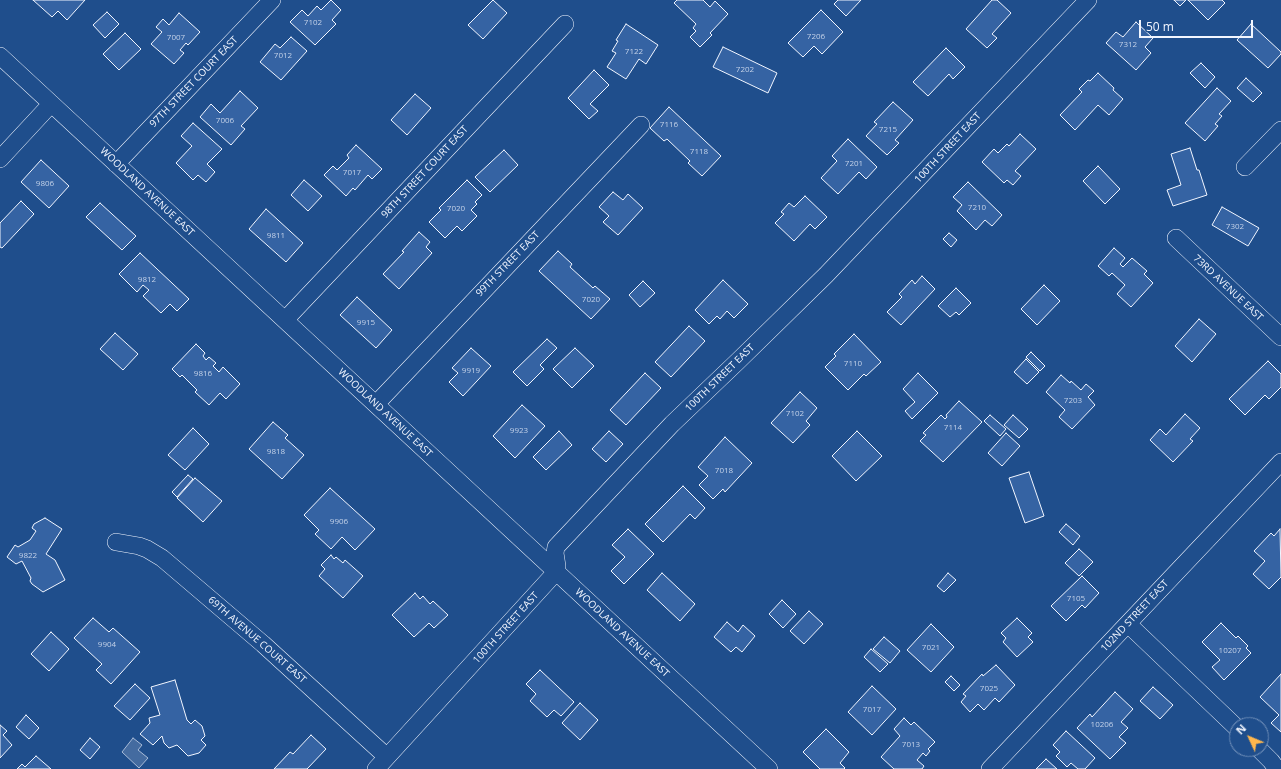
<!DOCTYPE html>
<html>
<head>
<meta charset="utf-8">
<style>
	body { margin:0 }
	#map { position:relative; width:1281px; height:769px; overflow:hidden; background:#1f4e8c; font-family:"Open Sans",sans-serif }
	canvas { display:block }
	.north { position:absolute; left:1229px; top:717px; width:40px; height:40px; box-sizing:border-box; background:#1f4e8c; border:1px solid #7391ba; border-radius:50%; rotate:314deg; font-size:11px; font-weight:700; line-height:16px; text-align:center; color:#f2f6ff }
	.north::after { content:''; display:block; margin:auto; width:14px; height:18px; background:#ffb74d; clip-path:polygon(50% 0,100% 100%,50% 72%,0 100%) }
	.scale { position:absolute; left:1139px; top:20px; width:114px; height:18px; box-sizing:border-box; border:2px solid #f2f6ff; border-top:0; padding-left:5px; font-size:12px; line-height:14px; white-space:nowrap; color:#f2f6ff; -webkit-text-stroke:3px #1f4e8c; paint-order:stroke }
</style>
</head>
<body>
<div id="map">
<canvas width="1281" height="769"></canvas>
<div class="north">N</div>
<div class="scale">50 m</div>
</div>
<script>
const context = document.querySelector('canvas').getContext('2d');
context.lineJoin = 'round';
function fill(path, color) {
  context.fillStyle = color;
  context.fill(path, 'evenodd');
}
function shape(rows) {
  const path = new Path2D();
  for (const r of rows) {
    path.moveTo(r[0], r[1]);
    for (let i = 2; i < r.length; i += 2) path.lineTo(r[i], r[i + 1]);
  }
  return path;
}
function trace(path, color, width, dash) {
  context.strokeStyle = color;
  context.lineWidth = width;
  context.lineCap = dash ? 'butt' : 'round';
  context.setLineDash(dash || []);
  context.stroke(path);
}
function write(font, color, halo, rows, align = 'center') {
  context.font = font + ' "Open Sans",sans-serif';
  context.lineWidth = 3;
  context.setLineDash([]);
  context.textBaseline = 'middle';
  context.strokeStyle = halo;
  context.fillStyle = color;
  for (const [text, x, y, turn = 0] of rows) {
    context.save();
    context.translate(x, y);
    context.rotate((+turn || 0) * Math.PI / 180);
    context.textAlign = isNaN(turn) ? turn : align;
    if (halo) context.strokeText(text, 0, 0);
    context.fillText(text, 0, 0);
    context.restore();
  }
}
const water = shape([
	[133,738,142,745,138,750,148,758,139,768,122,752,133,738]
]);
fill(water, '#446ba0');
trace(water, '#a8bbd7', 1);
const building = shape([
	[33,0,85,0,67,20,58,11,52,17,33,0],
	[331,0,341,10,332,20,336,24,315,45,290,22,302,10,308,16,317,6,321,10,331,0],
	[493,0,507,13,483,39,468,25,493,0],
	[677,0,703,0,710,7,715,1,728,14,710,33,712,35,700,47,690,37,696,31,693,28,696,24,674,3,677,0],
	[838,0,861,0,846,16,834,4,838,0],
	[992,0,997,0,1011,13,992,34,997,38,987,48,966,29,992,0],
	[1174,0,1186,0,1180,6,1174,0],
	[1188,0,1222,0,1225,3,1208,20,1188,0],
	[821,10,843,32,822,54,814,46,803,57,788,43,821,10],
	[107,12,119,24,105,38,93,25,107,12],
	[179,13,200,32,188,45,186,43,180,50,184,53,174,64,151,44,162,32,156,27,163,19,169,25,179,13],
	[1136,22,1153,38,1145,47,1151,53,1136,70,1106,43,1116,32,1123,37,1136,22],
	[626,24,658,45,646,64,639,59,626,79,607,67,616,53,612,51,618,41,616,40,626,24],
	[1251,24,1281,52,1281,54,1268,68,1237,40,1251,24],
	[125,33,141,49,119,70,103,54,125,33],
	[291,37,307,51,281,80,260,62,275,44,280,48,291,37],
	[723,47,777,73,768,93,713,67,723,47],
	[946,48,965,67,953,79,949,74,928,96,913,82,946,48],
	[1201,63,1215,77,1205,88,1190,73,1201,63],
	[594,70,609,85,590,104,598,111,589,119,568,98,594,70],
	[1098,73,1114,88,1113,90,1123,99,1109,115,1098,105,1075,130,1060,115,1082,92,1079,89,1088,80,1090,81,1098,73],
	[1246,78,1262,93,1253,102,1237,88,1246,78],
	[1217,88,1231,101,1219,114,1222,116,1215,124,1218,126,1205,141,1185,123,1217,88],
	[240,91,258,108,241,126,245,129,231,145,200,117,211,104,220,113,240,91],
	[415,94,431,108,407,135,391,120,415,94],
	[893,102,913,120,895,140,899,143,887,155,866,136,877,124,874,122,893,102],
	[669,107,721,156,702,176,688,163,690,161,667,139,664,141,650,128,669,107],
	[193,123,222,149,207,164,215,172,206,182,198,175,193,180,176,163,192,146,181,136,193,123],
	[1020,134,1036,149,1015,171,1021,176,1013,185,1007,180,1004,183,982,162,994,149,998,153,1007,144,1009,146,1020,134],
	[848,139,877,167,866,179,859,172,838,194,821,178,837,161,832,156,848,139],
	[356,145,382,169,372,179,368,175,355,190,353,188,346,196,324,175,333,166,337,170,349,158,347,155,356,145],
	[1190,148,1197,170,1199,170,1207,195,1173,206,1167,190,1181,185,1171,154,1190,148],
	[504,150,518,165,490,192,475,177,504,150],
	[41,160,69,186,49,208,21,182,41,160],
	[1098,166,1120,189,1105,204,1083,181,1098,166],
	[304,180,322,196,308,211,291,195,304,180],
	[467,180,482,195,475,202,477,204,471,210,477,216,462,231,457,226,445,238,429,222,441,210,439,208,467,180],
	[968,182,1002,215,992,226,985,220,976,230,957,211,962,205,953,197,968,182],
	[613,192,623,200,628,194,643,208,618,235,603,222,609,216,599,207,613,192],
	[805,196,827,217,815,229,810,224,794,241,775,223,784,214,781,212,789,203,794,207,805,196],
	[21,201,34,214,2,248,0,247,0,223,21,201],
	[100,203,136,236,122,250,86,217,100,203],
	[1222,207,1259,228,1248,246,1212,225,1222,207],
	[266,209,303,243,286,262,249,229,266,209],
	[419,232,430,242,426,247,432,253,399,289,383,274,404,252,402,251,419,232],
	[949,233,957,240,951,247,943,239,949,233],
	[1114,248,1125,258,1120,264,1123,267,1132,258,1147,271,1144,274,1153,283,1131,307,1117,294,1125,285,1112,273,1109,276,1098,266,1114,248],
	[558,251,572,264,570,267,593,288,595,286,610,299,591,319,539,271,558,251],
	[140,253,189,299,177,311,170,304,161,313,143,296,149,290,143,285,137,292,119,274,140,253],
	[922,276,935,289,901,325,887,312,902,297,899,294,912,280,915,284,922,276],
	[723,280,748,304,734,318,727,311,720,319,717,316,709,324,695,310,723,280],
	[643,281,655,293,640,307,629,295,643,281],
	[1044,285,1060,301,1037,325,1021,309,1044,285],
	[956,288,971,303,959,315,956,312,950,317,938,306,956,288],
	[357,297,392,330,376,348,340,315,357,297],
	[1199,319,1216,334,1192,362,1175,346,1199,319],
	[689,326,705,341,671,377,655,362,689,326],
	[115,333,138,354,123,370,100,349,115,333],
	[854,334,881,362,866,376,864,374,848,390,825,367,836,356,834,354,854,334],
	[547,339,557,348,540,365,544,369,527,386,513,372,547,339],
	[196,344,205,353,203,356,206,360,209,357,216,363,213,366,219,372,223,367,240,384,226,399,220,393,209,405,195,392,197,390,182,375,180,377,172,369,196,344],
	[471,348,491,366,463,396,449,382,458,373,452,368,471,348],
	[575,348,594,366,572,388,553,369,575,348],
	[1031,352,1045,366,1040,371,1026,357,1031,352],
	[1026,359,1039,372,1027,384,1014,372,1026,359],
	[1268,361,1281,374,1281,387,1269,399,1265,395,1245,415,1229,399,1268,361],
	[645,373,661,388,626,425,610,410,645,373],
	[918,373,938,393,912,419,905,411,915,402,903,389,918,373],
	[1061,375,1070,383,1071,381,1081,390,1086,384,1094,391,1088,397,1095,405,1072,429,1059,417,1065,410,1046,392,1061,375],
	[800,392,817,408,806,421,810,425,793,443,771,423,800,392],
	[959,401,982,422,943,462,920,441,926,435,923,433,941,415,945,419,947,417,946,415,959,401],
	[522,405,545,426,515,458,493,436,522,405],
	[1185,414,1200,428,1190,439,1193,441,1173,462,1150,440,1160,429,1166,435,1185,414],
	[990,415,1006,429,1000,436,984,421,990,415],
	[1013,415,1028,429,1019,438,1004,425,1013,415],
	[273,422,288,435,285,438,304,455,282,479,249,449,273,422],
	[193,428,209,444,185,470,168,455,193,428],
	[559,431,572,445,546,470,533,457,559,431],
	[609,431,623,444,606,462,592,449,609,431],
	[857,431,882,456,856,481,832,456,857,431],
	[1006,433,1020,446,1002,466,988,453,1006,433],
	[725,437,752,463,725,492,723,489,713,499,699,485,708,476,698,467,725,437],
	[1029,472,1044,516,1025,523,1009,478,1029,472],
	[188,475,193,479,177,497,172,492,188,475],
	[195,478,222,501,203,522,177,498,195,478],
	[683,486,705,508,695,519,690,514,663,542,645,524,683,486],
	[330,488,375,529,355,550,342,537,331,549,315,534,319,530,304,515,330,488],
	[45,518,62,529,46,554,55,560,65,580,43,592,32,584,30,581,31,578,22,561,16,564,7,557,15,545,18,547,30,540,36,531,32,528,34,524,45,518],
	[1066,524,1080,536,1073,545,1059,532,1066,524],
	[628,529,654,554,624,584,611,571,625,557,612,545,628,529],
	[1280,529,1281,577,1269,589,1253,574,1265,561,1254,551,1271,533,1274,536,1280,529],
	[1079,549,1093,562,1079,576,1065,563,1079,549],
	[331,555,334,559,336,557,343,563,345,560,363,576,343,598,319,576,325,569,321,565,331,555],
	[662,573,695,604,680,621,647,590,662,573],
	[948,573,956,580,944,592,937,586,948,573],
	[1082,576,1099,593,1085,608,1082,605,1066,621,1051,606,1082,576],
	[415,593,420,599,423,596,430,604,433,601,448,615,434,628,429,623,414,637,392,615,415,593],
	[782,600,796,614,783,628,769,614,782,600],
	[809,611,823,624,804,644,790,631,809,611],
	[93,618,109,632,113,628,140,652,111,684,96,670,102,664,74,638,93,618],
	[1017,618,1032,633,1028,637,1033,642,1017,657,1003,642,1006,638,1001,633,1017,618],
	[727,622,738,632,743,625,755,636,742,652,736,647,731,652,714,637,727,622],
	[1221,623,1236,638,1238,636,1248,646,1246,648,1251,653,1224,680,1212,667,1220,660,1202,642,1221,623],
	[931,624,954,647,931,672,907,650,931,624],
	[51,632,69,649,49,671,31,654,51,632],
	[884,637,900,651,890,663,873,649,884,637],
	[871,649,888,664,880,672,864,657,871,649],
	[996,665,1015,685,999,702,995,698,984,710,978,704,970,712,961,702,966,696,963,694,982,674,983,676,996,665],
	[540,670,574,702,561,716,554,710,547,717,530,701,536,694,526,684,540,670],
	[1281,674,1281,732,1271,723,1279,715,1260,697,1281,674],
	[951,676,960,685,954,691,945,682,951,676],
	[175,680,187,720,191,724,195,720,202,726,205,736,201,740,206,745,199,753,188,756,177,745,169,748,164,743,162,736,153,745,140,734,150,723,149,718,160,715,151,687,175,680],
	[135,684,150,698,130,720,114,706,135,684],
	[872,686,896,709,872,735,848,712,872,686],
	[1153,687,1173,705,1160,719,1140,701,1153,687],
	[1115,692,1133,709,1121,722,1128,728,1119,737,1126,743,1110,759,1077,728,1090,714,1092,717,1115,692],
	[580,703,598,720,580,740,562,723,580,703],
	[26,715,39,728,29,739,16,727,26,715],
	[904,718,911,725,914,722,935,742,928,749,930,751,926,756,923,753,917,760,924,766,922,769,894,769,881,757,900,736,894,729,904,718],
	[0,725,7,731,3,735,12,745,0,758,0,725],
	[826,729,849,752,840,763,845,768,844,769,820,769,803,752,826,729],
	[1066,731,1095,758,1085,769,1078,769,1071,763,1067,767,1056,756,1060,752,1053,745,1066,731],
	[311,735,326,749,307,769,274,769,290,752,293,754,311,735],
	[90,738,100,747,90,759,80,750,90,738],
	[36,756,51,769,17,769,22,764,25,767,36,756],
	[1046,759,1057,769,1036,769,1046,759]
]);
fill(building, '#3563a3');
trace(building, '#f2f6ff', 1);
const minor = shape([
	[0,56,769,769],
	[0,159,51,104],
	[116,164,272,0],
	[1245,167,1281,130],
	[1176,238,1281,337],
	[285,320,565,24],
	[376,404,641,125],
	[116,542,139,546,147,549,162,558,263,644,387,757],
	[1128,624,1237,728],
	[1259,749,1271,761,1277,769],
	[376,769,556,572,557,566,555,553,556,547,672,424,737,362,826,275,1088,0],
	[990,769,1281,462]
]);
trace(minor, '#f2f6ff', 18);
trace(minor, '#1f4e8c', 17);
write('8px', '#c3d1e8', null, [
	["7102",313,23],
	["7206",816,37],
	["7007",176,38],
	["7312",1128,45],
	["7122",634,52],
	["7012",283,56],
	["7202",745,70],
	["7006",225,121],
	["7116",669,125],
	["7215",888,130],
	["7118",699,152],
	["7201",854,164],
	["7017",352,173],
	["9806",45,184],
	["7210",977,208],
	["7020",456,209],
	["7302",1235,227],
	["9811",276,236],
	["9812",147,280],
	["7020",591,300],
	["9915",366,323],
	["7110",853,364],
	["9919",471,371],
	["9816",203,374],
	["7203",1073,401],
	["7102",795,414],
	["7114",953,428],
	["9923",519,431],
	["9818",276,452],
	["7018",724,471],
	["9906",339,522],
	["9822",28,556],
	["7105",1076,599],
	["9904",107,645],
	["7021",931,648],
	["10207",1230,651],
	["7025",989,689],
	["7017",872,710],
	["10206",1102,725],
	["7013",911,745]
]);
write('10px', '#f2f6ff', '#1f4e8c', [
	["97TH STREET COURT EAST",194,82,-46],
	["100TH STREET EAST",948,148,-47],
	["98TH STREET COURT EAST",425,172,-47],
	["WOODLAND AVENUE EAST",147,192,43],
	["99TH STREET EAST",508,264,-46],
	["73RD AVENUE EAST",1228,288,43],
	["100TH STREET EAST",720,378,-44],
	["WOODLAND AVENUE EAST",385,413,43],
	["102ND STREET EAST",1135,616,-47],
	["100TH STREET EAST",506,628,-48],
	["WOODLAND AVENUE EAST",622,633,43],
	["69TH AVENUE COURT EAST",257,640,41]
]);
</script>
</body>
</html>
